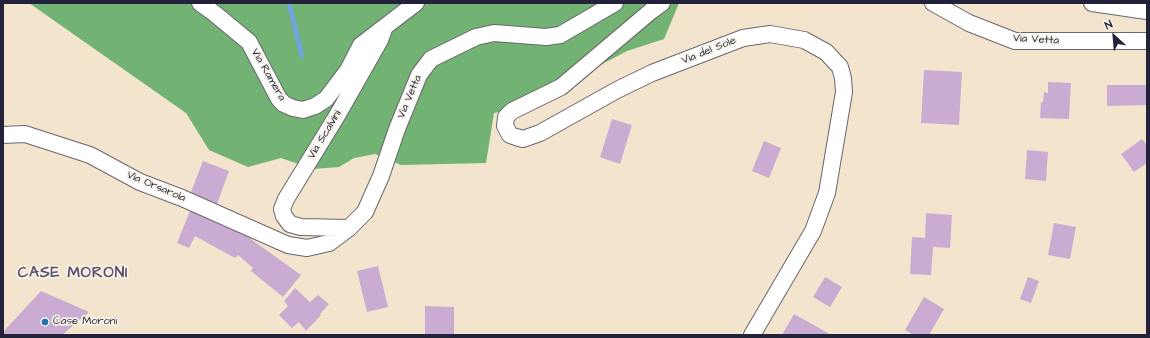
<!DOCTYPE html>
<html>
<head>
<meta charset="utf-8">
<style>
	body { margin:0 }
	#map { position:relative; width:1150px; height:338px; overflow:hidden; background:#f3e4cd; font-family:"Architects Daughter",sans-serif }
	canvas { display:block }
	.frame { position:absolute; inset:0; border:4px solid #22223b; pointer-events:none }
	.north { position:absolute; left:1094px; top:16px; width:40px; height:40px; -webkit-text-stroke:3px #f7f3e8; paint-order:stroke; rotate:334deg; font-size:11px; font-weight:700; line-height:16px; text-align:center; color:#22223b }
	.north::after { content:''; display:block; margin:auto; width:14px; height:18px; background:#22223b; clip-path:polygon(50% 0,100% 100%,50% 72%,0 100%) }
</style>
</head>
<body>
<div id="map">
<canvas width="1150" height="338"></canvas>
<div class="frame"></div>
<div class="north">N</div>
</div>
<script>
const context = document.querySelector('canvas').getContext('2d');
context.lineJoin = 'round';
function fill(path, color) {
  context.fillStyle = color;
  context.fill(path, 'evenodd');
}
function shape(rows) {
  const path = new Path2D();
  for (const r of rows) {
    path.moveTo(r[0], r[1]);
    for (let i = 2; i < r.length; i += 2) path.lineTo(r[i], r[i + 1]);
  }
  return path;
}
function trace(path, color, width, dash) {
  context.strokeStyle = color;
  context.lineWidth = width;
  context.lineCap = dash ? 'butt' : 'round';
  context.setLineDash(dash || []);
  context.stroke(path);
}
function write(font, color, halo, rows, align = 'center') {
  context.font = font + ' "Architects Daughter",sans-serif';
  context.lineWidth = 3.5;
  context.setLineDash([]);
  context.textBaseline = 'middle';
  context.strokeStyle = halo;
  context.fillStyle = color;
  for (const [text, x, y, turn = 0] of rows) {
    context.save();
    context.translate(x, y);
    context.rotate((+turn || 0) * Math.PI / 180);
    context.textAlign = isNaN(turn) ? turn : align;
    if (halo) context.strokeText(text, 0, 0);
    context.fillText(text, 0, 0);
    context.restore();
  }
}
fill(shape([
	[29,3,679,3,664,39,627,51,518,108,494,113,486,163,401,165,375,154,354,158,339,167,313,169,281,158,248,167,209,150,186,113]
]), '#72b273');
trace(shape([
	[289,3,302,56]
]), '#71a5dd', 5);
fill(shape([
	[924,70,962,72,959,125,921,123],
	[1048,82,1071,83,1069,119,1040,118,1041,102,1043,102,1044,92,1048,93],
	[1107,85,1147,85,1147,105,1107,106],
	[612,119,632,125,620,164,600,157],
	[1142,139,1147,145,1147,163,1134,172,1121,154],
	[764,141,781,148,769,178,752,171],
	[1027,150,1048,152,1046,181,1025,179],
	[203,161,229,171,216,207,189,197],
	[192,206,241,232,301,275,283,297,251,271,253,268,238,255,235,258,195,236,189,248,177,243],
	[926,213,952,215,950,248,933,247,931,275,910,274,912,237,925,238],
	[1054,223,1076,227,1070,259,1048,255],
	[378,266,388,307,367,312,357,271],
	[825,277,842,287,830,307,813,297],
	[1028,277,1039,281,1031,303,1020,299],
	[295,288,310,302,318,295,329,304,320,314,321,315,306,331,299,322,292,328,279,315,288,306,284,301],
	[41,291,89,312,62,335,3,335,3,332],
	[924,297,944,309,929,335,914,335,905,330],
	[425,306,454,307,454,335,425,335],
	[794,314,828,333,827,335,782,335]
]), '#caacd3');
const street = shape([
	[200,3,214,13,249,42,279,99,284,104,293,108,303,110,315,106,326,99,348,70,361,45,416,3],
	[662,3,651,11,561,87,512,111,506,117,505,126,510,135,516,137,523,139,540,133,617,90,652,73,743,38,770,34,804,40,826,52,840,67,843,78,844,92,827,193,813,231,752,335],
	[933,3,969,23,1015,41,1147,41],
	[1092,3,1147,11],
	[3,135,25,134,90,155,140,182,182,198,288,245,307,248,329,243,349,228,365,212,381,176,397,129,419,75,431,59,476,37,494,33,546,37,560,35,615,3],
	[349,228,301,227,290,224,284,216,282,209,286,199,338,114,380,40,384,29]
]);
trace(street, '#6b666e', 18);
trace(street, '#fff', 16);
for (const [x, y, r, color] of [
	[45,322,4,"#1f6fb2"]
]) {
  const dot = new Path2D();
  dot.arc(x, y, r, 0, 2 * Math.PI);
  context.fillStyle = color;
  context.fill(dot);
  trace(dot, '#f7f3e8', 1.5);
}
write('11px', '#22223b', '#f7f3e8', [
	["Via Vetta",1036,40,3],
	["Via del Sole",709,51,-22],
	["Via Ramera",268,75,60],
	["Via Vetta",410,97,-67],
	["Via Scalvini",325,135,-59],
	["Via Orsarola",156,187,23]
]);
write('11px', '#22223b', '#f7f3e8', [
	["Case Moroni",53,322]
], 'left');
context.letterSpacing = '1px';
write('bold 15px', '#5d5270', '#f7f3e8', [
	["CASE MORONI",73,274]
]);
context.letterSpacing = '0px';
</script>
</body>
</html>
